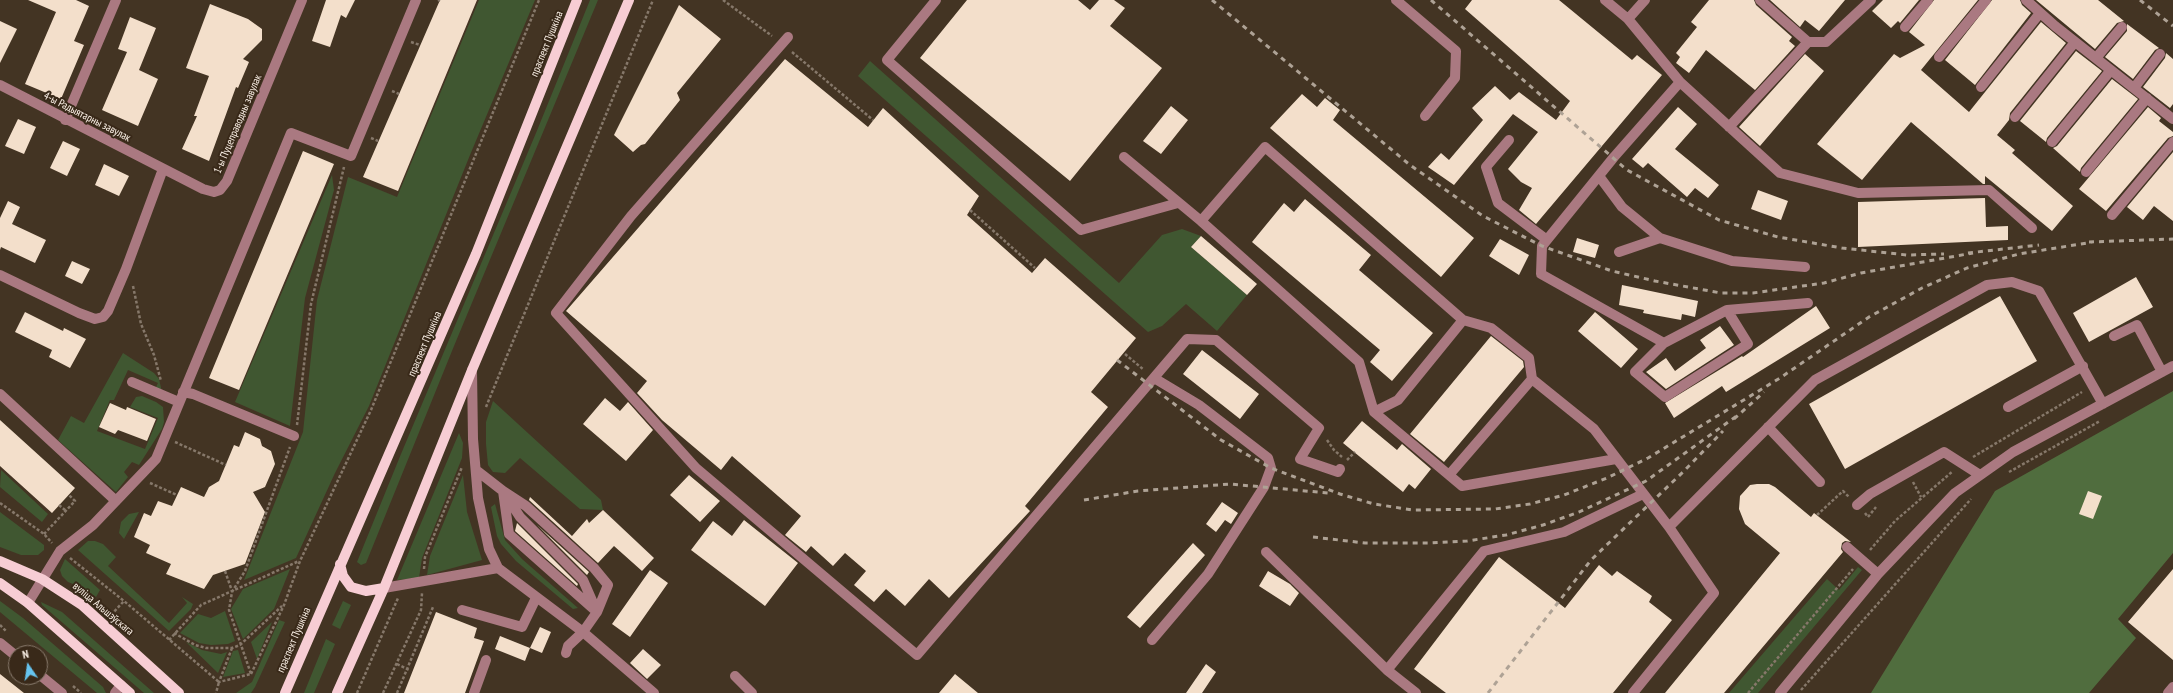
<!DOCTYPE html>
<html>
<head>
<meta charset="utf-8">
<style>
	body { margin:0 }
	#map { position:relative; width:2173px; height:693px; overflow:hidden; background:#433423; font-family:"PT Sans Narrow",sans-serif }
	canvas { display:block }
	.north { position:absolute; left:8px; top:645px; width:40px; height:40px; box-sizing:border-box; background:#392919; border:1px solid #87796b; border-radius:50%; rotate:347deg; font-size:11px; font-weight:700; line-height:16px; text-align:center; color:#fbf1e7 }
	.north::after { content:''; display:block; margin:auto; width:14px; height:18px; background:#66c4ef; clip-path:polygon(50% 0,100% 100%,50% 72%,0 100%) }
</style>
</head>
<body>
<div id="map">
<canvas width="2173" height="693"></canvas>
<div class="north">N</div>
</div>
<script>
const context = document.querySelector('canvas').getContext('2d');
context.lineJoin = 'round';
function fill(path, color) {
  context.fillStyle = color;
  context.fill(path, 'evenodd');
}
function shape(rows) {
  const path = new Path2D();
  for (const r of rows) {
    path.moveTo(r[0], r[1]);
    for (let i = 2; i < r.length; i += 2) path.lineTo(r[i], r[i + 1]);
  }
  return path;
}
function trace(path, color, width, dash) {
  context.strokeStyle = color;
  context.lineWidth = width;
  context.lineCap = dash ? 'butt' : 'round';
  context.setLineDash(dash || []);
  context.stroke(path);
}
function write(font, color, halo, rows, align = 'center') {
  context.font = font + ' "PT Sans Narrow",sans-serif';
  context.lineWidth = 4;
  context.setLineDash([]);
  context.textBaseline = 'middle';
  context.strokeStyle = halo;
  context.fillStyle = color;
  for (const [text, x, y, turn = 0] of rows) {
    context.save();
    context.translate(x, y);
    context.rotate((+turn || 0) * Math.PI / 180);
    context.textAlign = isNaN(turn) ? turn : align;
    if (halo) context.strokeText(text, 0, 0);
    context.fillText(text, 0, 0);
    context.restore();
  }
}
fill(shape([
	[479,0,535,0,470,155,369,406,335,473,296,558,244,580,303,432,317,300,348,177,397,197],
	[590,0,598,0,454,346,366,563,361,565,357,562,401,454,536,133],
	[870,61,1119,283,1162,235,1182,229,1201,236,1191,247,1247,295,1217,331,1186,304,1162,326,1148,332,858,76],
	[332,175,334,190,305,298,290,426,235,402],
	[123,353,154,373,159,379,162,392,155,389,158,383,128,370,114,400,110,400,97,431,145,449,158,418,130,407,136,397,142,396,156,402,163,407,164,422,162,429,139,465,132,462,124,472,128,477,116,492,58,440,71,416,84,423],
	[493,401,601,500,603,510,580,509,520,458,505,473,493,472,488,465,486,444,486,422],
	[459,433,463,443,462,458,422,558,419,578,397,580],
	[1,470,48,514,42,522,0,487],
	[463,475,467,512,482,560,427,575,430,556],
	[495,504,505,540,522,559,578,608,573,609,516,561,501,544,497,536,492,512,491,507],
	[0,512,44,545,44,550,38,555,21,555,0,547],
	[139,512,124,539,119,533,121,522,129,514],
	[88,541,95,541,103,544,116,557,108,566,169,623,187,603,182,597,193,604,191,609,169,631,78,550],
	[65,559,100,590,96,597,83,588,68,582,62,576,60,570],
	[1858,567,1862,570,1758,693,1729,693,1827,579,1839,590],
	[290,569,274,609,243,639,231,609,243,589],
	[0,601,23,618,103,687,106,693,97,693,0,612],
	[343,601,351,605,340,629,332,625],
	[41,602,62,612,154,693,144,693,42,605],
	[225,611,235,641,228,644,211,645,199,643,180,633,198,614,211,618],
	[279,620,285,622,255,687,251,693,236,693,252,682],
	[272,622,257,659,251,642],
	[326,639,335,644,314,693,304,693],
	[186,642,202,650,221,654,227,652,218,673],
	[238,650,245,673,223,677,233,651]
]), '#405731');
fill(shape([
	[2173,391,2173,553,2118,619,2136,638,2089,693,1871,693,1995,491]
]), '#506d3e');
fill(shape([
	[28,0,76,0,89,6,74,41,84,45,61,99,25,84,56,12],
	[326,0,355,0,346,18,341,15,330,47,312,41],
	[440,0,477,0,398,191,363,177],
	[967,0,1078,0,1090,10,1099,0,1114,0,1125,8,1110,26,1162,68,1070,181,920,58],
	[1472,0,1559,0,1632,60,1637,55,1662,75,1536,224,1519,210,1532,188,1521,182,1508,169,1538,132,1513,114,1454,185,1428,167,1441,153,1449,160,1483,120,1472,108,1495,86,1510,100,1519,92,1556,120,1570,101,1465,9],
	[1709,0,1754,0,1756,5,1792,37,1789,41,1795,46,1755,90,1706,50,1689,73,1676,63,1680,57,1676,53,1697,27,1691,22],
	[1770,0,1845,0,1819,31,1805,20,1800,27],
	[1883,0,1919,0,1900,23,1898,21,1891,28,1872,11],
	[1934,0,1978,0,1921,70,1969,112,2041,22,2066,43,2010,113,2009,120,1997,135,2015,150,2012,153,2073,206,2052,231,1985,176,1985,184,1983,184,1911,122,1862,180,1817,144,1894,54,1900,58,1925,45,1909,32],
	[1992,0,2020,0,2022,5,2031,13,1975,85,1945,60],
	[2036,0,2098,0,2124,21,2117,23,2095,49],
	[210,4,248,19,262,29,262,40,243,59,249,62,238,88,236,87,209,161,182,149,197,116,194,116,209,76,186,68],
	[679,5,721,39,677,93,680,100,645,144,641,145,633,152,614,135],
	[130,17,156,28,139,70,158,79,138,126,102,110,127,52,118,49],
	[0,21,17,29,0,63],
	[2127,24,2159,48,2155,50,2133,79,2105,57,2127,31],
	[2076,51,2102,71,2047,138,2046,142,2020,121],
	[2166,53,2173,59,2173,104,2170,108,2143,87,2165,58],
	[1805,54,1824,71,1760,146,1739,127],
	[785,59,868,127,883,108,979,196,967,215,1032,273,1045,258,1136,338,1091,392,1108,407,1025,506,1030,511,949,598,929,579,905,606,886,589,874,602,854,585,866,571,845,553,833,566,811,546,806,552,785,535,801,516,732,456,721,470,662,420,637,393,647,381,566,311],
	[2112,79,2138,99,2081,168,2080,172,2053,148,2057,146],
	[1302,94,1317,107,1325,98,1340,110,1333,120,1474,238,1441,277,1270,128],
	[1171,106,1188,120,1161,154,1143,141],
	[1678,107,1697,124,1675,149,1719,185,1708,198,1695,188,1687,197,1648,163,1643,168,1632,159],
	[2148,107,2161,118,2159,121,2173,132,2173,136,2168,138,2106,211,2079,189],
	[18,119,36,127,24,154,5,146],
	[63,141,80,149,67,176,50,168],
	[303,151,334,164,239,390,209,378],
	[2173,152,2173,221,2154,206,2143,220,2127,207],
	[104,164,129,176,119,196,95,185],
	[1758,190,1788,201,1781,220,1751,209],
	[1985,198,1986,227,2008,226,2008,240,1858,247,1858,202],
	[1305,199,1371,255,1359,270,1433,333,1392,381,1370,362,1380,350,1252,242,1284,203,1294,212],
	[8,201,20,207,12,224,46,240,35,263,1,247,0,250,0,218],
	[1201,236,1257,284,1247,295,1191,247],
	[1577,238,1599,245,1595,258,1573,252],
	[1500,239,1529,255,1519,275,1489,256],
	[72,261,90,269,82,284,65,276],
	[2136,277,2153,307,2089,342,2073,313],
	[1622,285,1698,301,1695,317,1682,314,1681,320,1643,313,1644,310,1619,305],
	[2000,296,2037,361,1845,469,1809,404],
	[1816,306,1830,328,1726,392,1722,386,1674,418,1665,403,1742,356,1743,357],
	[25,312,63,331,64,328,86,339,70,368,49,357,52,350,15,332],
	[1595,312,1638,349,1621,368,1578,331],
	[1720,326,1734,345,1666,389,1646,372,1666,358,1675,371,1706,348,1700,340],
	[1491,336,1523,361,1524,367,1444,462,1410,434],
	[1202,350,1259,394,1240,419,1183,374],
	[605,398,620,411,628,402,653,430,626,461,583,424],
	[110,403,126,410,127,407,156,419,147,441,118,430,115,434,99,427],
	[0,420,75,488,52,513,0,466],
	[1362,421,1397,450,1402,444,1431,469,1415,489,1409,484,1403,492,1343,443],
	[245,432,260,439,262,446,271,451,275,464,265,487,253,492,265,512,245,564,213,575,204,589,166,574,171,564,146,553,150,545,134,537,144,513,151,516,158,501,172,506,181,487,204,497,209,487,219,481,234,445,239,447],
	[689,475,720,501,700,522,670,495],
	[1757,484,1769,484,1775,487,1811,517,1814,513,1851,542,1845,541,1842,543,1841,549,1843,552,1724,693,1665,693,1780,553,1745,524,1739,509,1740,496,1750,485],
	[2088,491,2102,496,2093,519,2079,514],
	[530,497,572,536,587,519,589,523,603,510,654,558,642,571,614,546,598,563,529,500],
	[1222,502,1238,513,1231,524,1225,520,1216,532,1206,524],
	[744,520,798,563,765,606,691,550,713,521,732,536],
	[517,523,578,584,577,586,515,531],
	[537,525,589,572,587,575],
	[1193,543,1205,555,1140,628,1127,617],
	[1499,557,1565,608,1599,565,1612,576,1617,571,1652,596,1649,602,1672,620,1613,693,1446,693,1414,669],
	[2173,569,2173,660,2128,622],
	[650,570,668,583,630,637,612,624],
	[1268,571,1290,584,1299,593,1290,606,1259,586],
	[436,612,477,628,474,638,484,641,465,693,404,693],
	[540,627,551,632,542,653,530,648],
	[500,636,530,648,525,661,495,649],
	[643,649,661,665,647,679,630,663],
	[1206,664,1216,672,1202,693,1186,693],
	[0,674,24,693,0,693],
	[955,674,978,693,939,693]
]), '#f3dfcb');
trace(shape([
	[438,0,440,1],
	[723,0,772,36],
	[411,42,420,45],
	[792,52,873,120],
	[392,91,399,94],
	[371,138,378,141],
	[970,210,1035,268],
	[133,286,141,324,154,355,161,381],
	[1125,354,1144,370],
	[486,407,653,0],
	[297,425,311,304,344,167],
	[1327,440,1334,450,1342,457],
	[175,442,226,465],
	[1973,457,2082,392],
	[1347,460,1355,452],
	[2009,472,2100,421],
	[1913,482,1921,497],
	[150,483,177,495],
	[0,503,44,534,52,543],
	[59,505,65,510],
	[1865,513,1868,517,1876,507],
	[1817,515,1843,491,1849,497],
	[44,534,75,501,69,495],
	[1870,550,1895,521,1953,471],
	[70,558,124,601,219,682,216,693],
	[424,569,425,557,462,467],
	[225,571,232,591],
	[111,615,124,601],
	[0,625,7,632],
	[174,633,195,645,206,648,232,648,240,645,282,606],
	[169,640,201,605,299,561],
	[26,648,33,653],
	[232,648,219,682,251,674,229,610,232,592,245,571,290,447],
	[397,664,409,670],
	[251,674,284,605,300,561,371,410,539,0],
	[73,686,81,693],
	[1801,690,1971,499],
	[357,693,398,598],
	[383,693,421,610,422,593],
	[397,693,433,607],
	[1748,693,1853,569]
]), '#86786a', 2.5, [3, 2]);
trace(shape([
	[936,0,887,60,1081,230,1178,203],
	[1396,0,1456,51,1455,78,1425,116],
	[1605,0,1628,19,1680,82,1780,173,1858,193,1989,190,2032,228],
	[2026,0,2055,26,2173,119],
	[1628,19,1645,0],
	[1905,27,1928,0],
	[788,37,631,216,556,313,696,468,917,655,1187,339,1216,340,1319,428,1300,459,1338,472,1340,469],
	[1808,42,1826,42,1871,0],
	[1939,57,1986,0],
	[2096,58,2122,27],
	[1680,82,1614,157,1542,246,1541,274,1664,343,1727,310,1808,303],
	[0,85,203,189,214,192,220,190,227,181,302,0],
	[1981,87,2040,13],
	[2134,88,2160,54],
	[2015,117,2075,42],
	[65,120,116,0],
	[1729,127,1808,42,1760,0],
	[1509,140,1486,167,1498,203,1547,240],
	[2052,142,2111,70],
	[1124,157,1201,221,1359,362,1374,412,1462,486,1616,459],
	[2086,172,2147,98],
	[1599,176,1622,207,1660,238,1732,261,1805,267],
	[2112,215,2173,142],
	[1201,221,1265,147,1463,320,1398,400,1374,412],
	[1619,252,1660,238],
	[0,275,79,313,95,319,103,317,108,311,126,269,163,169],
	[1463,320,1491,328,1529,358,1532,379],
	[2114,336,2137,325,2162,372],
	[1664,343,1635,372,1665,397,1748,344,1727,310],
	[472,370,473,439,478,498,489,549,498,568,583,632,654,693],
	[132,382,179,402],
	[183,392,193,394,294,436],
	[0,394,116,501],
	[2008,407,2083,366],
	[1768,427,1820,482],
	[476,470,503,491,520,517,583,580,597,612,583,632,568,646,566,653],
	[1449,475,1532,379,1594,429,1669,527,1815,380,1987,285,2012,282,2039,291,2103,404],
	[503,491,526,506,594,568,608,585,597,612,509,534,503,491],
	[1857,505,1870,494,1944,452,1980,475],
	[1847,547,1878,574],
	[1266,552,1387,670,1416,693],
	[384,588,498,568],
	[28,603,60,551,93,525,156,459,291,133,351,156,416,0],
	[462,610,522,627,536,598],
	[1152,640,1208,574,1264,487,1271,468,1268,458,1199,405,1154,378],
	[0,643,16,656],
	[1387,670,1484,551,1564,532,1643,494],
	[40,675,62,693],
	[735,676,752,693],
	[115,693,121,685],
	[474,693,486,660],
	[1633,693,1714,593,1669,527],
	[1780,693,1878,574,1955,493,2013,452,2173,366],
	[2168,693,2173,687]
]), '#aa7981', 10);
trace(shape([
	[0,561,42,579,82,605,179,693],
	[340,564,343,576,351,587,366,591,384,588],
	[0,583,28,603,130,693],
	[285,693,476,254,577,0],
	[337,693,384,588,472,370,629,0]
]), '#f7cdd4', 10);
trace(shape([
	[1212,0,1410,165,1483,216,1542,246,1612,271,1655,281,1721,293,1753,293,1824,283,1861,273,1973,253],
	[1431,0,1627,170,1719,220,1778,237,1842,248,1907,255,1944,254],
	[2140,0,2173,26],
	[2089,242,2173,239],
	[1968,253,2039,245],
	[1117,360,1221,440,1271,468,1340,494,1374,504,1413,510,1495,509,1530,504,1564,495,1607,478,1648,458,1780,378,1869,317,1922,288,1967,268,2019,254,2093,242],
	[1734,419,1764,392],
	[1084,500,1138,491,1230,484,1328,493],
	[1313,537,1365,543,1428,543,1467,541,1506,535,1543,525,1579,512,1646,481,1738,415],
	[1488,693,1591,560,1684,471,1723,431]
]), '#aea295', 3, [5, 5]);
write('11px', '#fbf1e7', '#392919', [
	["праспект Пушкіна",547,44,-68],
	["4-ы Радыятарны завулак",87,117,27],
	["1-ы Пуцеправодны завулак",238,124,-67],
	["праспект Пушкіна",425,344,-67],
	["вуліца Альшэўскага",103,609,40],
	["праспект Пушкіна",294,640,-67]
]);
</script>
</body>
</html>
